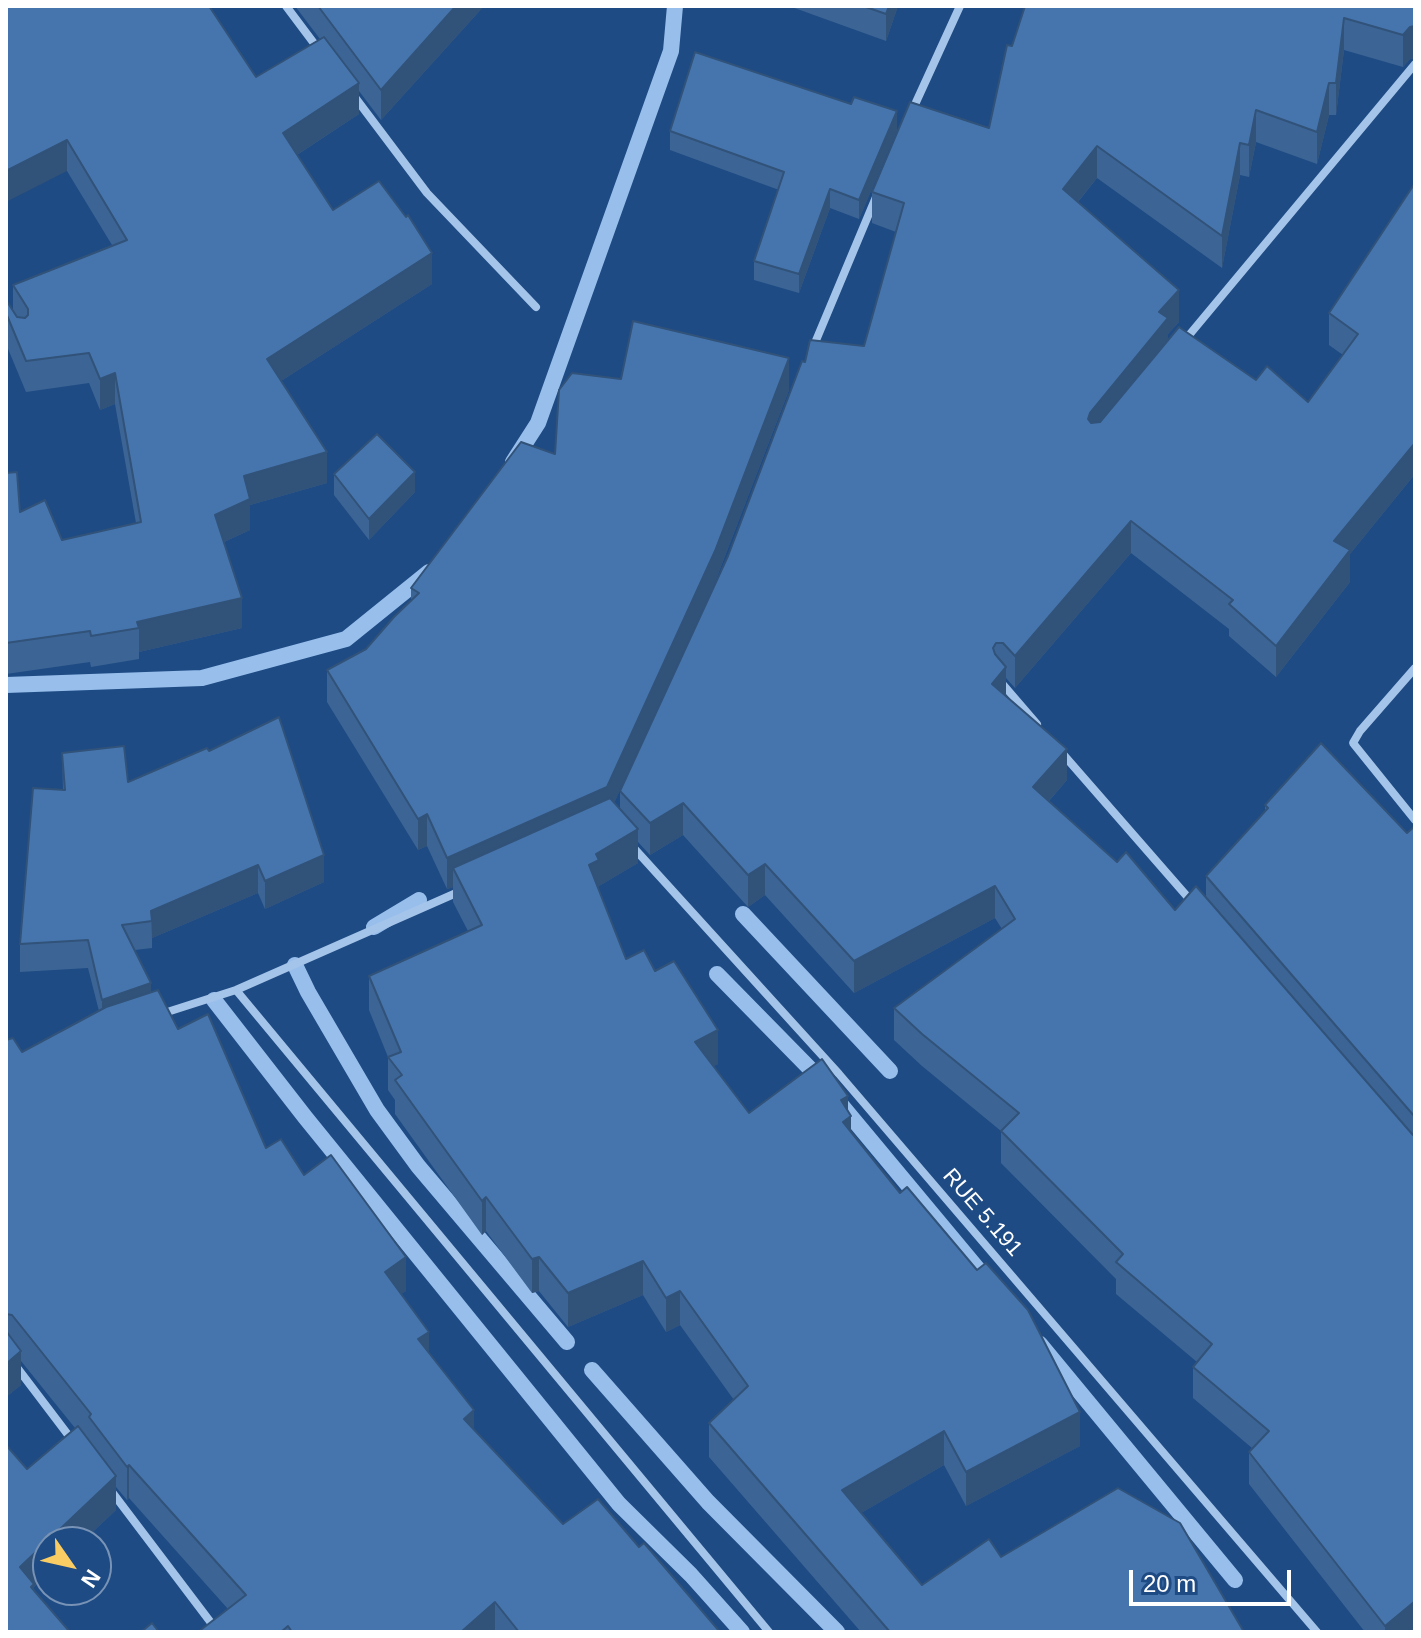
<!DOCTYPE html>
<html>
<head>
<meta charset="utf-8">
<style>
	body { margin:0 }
	#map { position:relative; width:1421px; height:1638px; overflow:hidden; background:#1e4b84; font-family:Helvetica,sans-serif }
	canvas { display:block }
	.frame { position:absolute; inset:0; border:8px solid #fff; pointer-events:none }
	.north { position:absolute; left:32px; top:1526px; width:80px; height:80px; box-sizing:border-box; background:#1e4b84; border:2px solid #7893b5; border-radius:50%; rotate:124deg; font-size:22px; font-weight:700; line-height:32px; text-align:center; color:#fff }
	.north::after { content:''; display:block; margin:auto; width:28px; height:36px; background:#f9cd64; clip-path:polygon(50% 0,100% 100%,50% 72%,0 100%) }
	.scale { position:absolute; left:1129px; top:1570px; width:162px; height:36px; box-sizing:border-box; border:4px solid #fff; border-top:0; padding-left:10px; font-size:24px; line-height:28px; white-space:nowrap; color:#fff; -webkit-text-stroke:6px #1e4b84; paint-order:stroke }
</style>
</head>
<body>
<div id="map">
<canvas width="1421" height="1638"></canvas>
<div class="frame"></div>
<div class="north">N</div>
<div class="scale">20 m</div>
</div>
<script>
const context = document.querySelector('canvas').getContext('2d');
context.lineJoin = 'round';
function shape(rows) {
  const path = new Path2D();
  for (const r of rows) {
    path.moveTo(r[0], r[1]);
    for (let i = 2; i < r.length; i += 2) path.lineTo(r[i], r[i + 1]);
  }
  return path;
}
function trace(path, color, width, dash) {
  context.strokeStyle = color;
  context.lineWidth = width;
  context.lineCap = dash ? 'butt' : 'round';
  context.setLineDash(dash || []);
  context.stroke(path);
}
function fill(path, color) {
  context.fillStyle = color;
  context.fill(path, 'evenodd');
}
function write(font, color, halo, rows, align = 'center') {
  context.font = font + ' Helvetica,sans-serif';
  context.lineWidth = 6;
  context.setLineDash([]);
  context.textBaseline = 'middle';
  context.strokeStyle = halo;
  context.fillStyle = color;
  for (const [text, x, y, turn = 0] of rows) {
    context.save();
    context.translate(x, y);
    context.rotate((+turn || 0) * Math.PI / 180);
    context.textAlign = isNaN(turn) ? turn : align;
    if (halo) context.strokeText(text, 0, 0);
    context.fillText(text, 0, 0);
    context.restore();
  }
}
trace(shape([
	[513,462,538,423,671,51,675,6],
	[6,685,202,678,346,639,429,572],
	[743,914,890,1071],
	[374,927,419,900],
	[295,965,308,992,377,1110,418,1166,567,1342],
	[717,974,824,1083],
	[214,1000,305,1117,619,1504,691,1575,742,1632],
	[838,1101,992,1286],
	[1040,1344,1235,1580],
	[592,1370,708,1502,837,1632]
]), '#98bfec', 16);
trace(shape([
	[286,6,319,50],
	[354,96,427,193,536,307],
	[912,111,960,6],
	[1185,340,1415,64],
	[812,350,876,197],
	[1415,668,1360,731,1353,743,1415,820],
	[1000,681,1037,724],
	[1062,753,1192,902],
	[632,846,839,1074,1317,1632],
	[236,990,769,1632],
	[161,1014,236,990,463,890],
	[6,1353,72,1440],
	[112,1492,218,1632]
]), '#a5c4ea', 8);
fill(shape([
	[6,6,256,77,320,39,295,6,484,6,381,120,359,91,359,114,297,155,333,210,432,284,281,381,327,483,250,505,250,530,224,542,242,628,139,652,139,659,91,667,90,662,6,674,6,473,20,512,62,540,136,523,115,404,100,410,89,383,26,392,6,344,6,300,13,310,13,285,112,245,67,171],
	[789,6,898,6,886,41],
	[1415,6,1415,58,1410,59,1403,67,1344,50,1336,115,1329,115,1317,164,1256,142,1249,177,1240,175,1222,268,1097,178,1078,202,1179,322,1168,334,1168,340,1308,402,1343,355,1329,345,1329,313,1415,183,1415,474,1350,554,1350,582,1276,677,1229,636,1229,629,1131,553,1015,688,1006,678,1006,696,1067,780,1049,801,1117,862,1175,910,1206,897,1206,876,1265,811,1265,805,1407,833,1415,826,1415,1632,1365,1632,1249,1484,1249,1452,1252,1448,1193,1398,1193,1367,1197,1362,1116,1294,1116,1279,1001,1163,1001,1131,922,1066,894,1040,894,1008,1002,929,995,918,854,993,765,895,748,907,683,835,650,855,638,842,638,863,599,886,599,892,626,959,655,971,718,1064,713,1066,749,1113,848,1110,851,1133,1080,1446,966,1506,944,1465,861,1513,922,1585,1001,1557,1244,1632,861,1632,709,1457,709,1423,734,1400,680,1325,666,1332,643,1295,568,1327,539,1291,532,1293,486,1231,482,1235,395,1114,395,1100,388,1090,388,1057,369,1010,369,976,468,931,453,902,453,887,447,889,427,846,418,850,327,702,327,670,366,649,411,601,411,588,555,454,621,379,789,390,715,582,614,803,620,810,620,791,728,556,805,362,864,346,896,232,872,223,872,192,989,128,1012,46],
	[897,130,859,219,830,208,799,293,754,280,754,261,779,190,670,150,670,131],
	[334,474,415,492,369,540,334,495],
	[1415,709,1415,746,1413,744,1413,712],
	[209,751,324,882,265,909,258,893,152,938,152,948,135,950,151,992,178,1029,266,1148,304,1175,406,1291,401,1294,429,1353,474,1429,563,1524,639,1547,720,1632,198,1632,228,1609,129,1498,127,1500,116,1487,116,1510,82,1542,48,1542,48,1574,34,1587,6,1632,27,1469,75,1428,21,1361,21,1385,6,1397,6,1040,22,1052,99,1011,88,968,20,972,20,944,63,790,62,753,128,782]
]), '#3c6595');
fill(shape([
	[456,6,484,6,381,120,381,90],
	[889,6,898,6,886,41,886,14],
	[1344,18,1344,50,1336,115,1336,83],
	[1415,26,1415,58,1410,59,1403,67,1403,35,1410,27],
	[359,83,359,114,283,164,283,133],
	[1329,83,1329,115,1317,164,1317,132],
	[1256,110,1256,142,1249,177,1249,145],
	[897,111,897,130,859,219,859,200],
	[67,140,67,171,6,202,6,171],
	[1240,143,1240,175,1222,268,1222,236],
	[1097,146,1097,178,1063,220,1063,189],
	[830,189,830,208,799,293,799,274],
	[432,253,432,284,267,390,267,359],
	[1179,290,1179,322,1168,334,1168,350,1090,445,1088,419,1090,413,1159,312],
	[789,358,789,390,715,582,607,819,453,868,453,887,447,889,447,858],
	[115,373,115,404,100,410,100,379],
	[1415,443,1415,474,1350,554,1350,582,1276,677,1276,646,1334,541],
	[327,452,327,483,250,505,250,530,215,546,215,515,244,476],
	[415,472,415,492,369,540,369,519],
	[1131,521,1131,553,1015,688,1015,656],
	[242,598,242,628,139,652,139,628,137,622],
	[1006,667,1006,699,992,684],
	[1067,749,1067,780,1033,819,1033,787],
	[683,803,683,835,650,855,650,823],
	[427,814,427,846,418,850,418,819],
	[638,829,638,863,599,886,599,894,589,865,596,854],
	[324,855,324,882,265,909,265,881],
	[765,864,765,895,748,907,748,875],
	[258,865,258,893,152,938,151,911],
	[995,886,995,918,854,993,854,961],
	[151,983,151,1011,102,1027,102,1000],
	[718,1030,718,1064,695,1076,695,1042],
	[848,1096,848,1119,851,1116,851,1150,843,1156,841,1100],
	[486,1197,486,1231,482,1235,482,1201],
	[406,1257,406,1291,385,1305,385,1272],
	[539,1257,539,1291,532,1293,532,1259],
	[643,1261,643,1295,568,1327,568,1293],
	[680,1291,680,1325,666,1332,666,1298],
	[429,1332,429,1366,418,1339],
	[21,1351,21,1385,6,1397,6,1364],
	[474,1410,474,1444,464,1419],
	[1080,1412,1080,1446,966,1506,966,1472],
	[944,1431,944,1465,842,1524,842,1490],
	[129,1465,129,1498,127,1500,127,1467],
	[116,1476,116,1510,82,1542,48,1542,48,1574,34,1587,34,1617,20,1567],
	[495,1602,495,1632,461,1632],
	[1414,1602,1414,1632,1385,1632,1385,1626]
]), '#315279');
const building = shape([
	[6,6,209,6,256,77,324,37,359,83,283,133,333,210,379,181,406,217,408,215,432,253,267,359,327,452,244,476,250,499,215,515,242,598,137,622,139,628,91,636,90,631,6,643,6,473,17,472,20,512,45,500,62,540,141,522,115,373,100,379,89,353,26,361,6,313,6,300,17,317,25,318,28,315,28,309,13,285,127,240,67,140,6,171,6,6],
	[318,6,456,6,381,90,318,6],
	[863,6,889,6,886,14,863,6],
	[1025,6,1415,6,1415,26,1410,27,1403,35,1344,18,1336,83,1329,83,1317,132,1256,110,1249,145,1240,143,1222,236,1097,146,1063,189,1179,290,1159,312,1168,318,1090,413,1088,419,1091,423,1100,422,1179,327,1256,380,1267,366,1308,402,1358,334,1329,313,1415,183,1415,443,1334,541,1350,550,1276,646,1229,604,1233,600,1131,521,1015,656,1003,643,996,643,993,648,995,654,1006,667,992,684,1067,749,1033,787,1117,862,1126,852,1175,910,1196,886,1413,1135,1415,1134,1415,1603,1414,1602,1385,1626,1249,1452,1269,1431,1193,1367,1212,1344,1116,1262,1123,1254,1001,1131,1019,1113,922,1034,894,1008,1015,919,995,886,854,961,765,864,748,875,683,803,650,823,620,791,728,556,802,361,805,362,810,340,864,346,904,203,872,192,910,102,989,128,1007,45,1012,46,1025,6],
	[695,52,851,104,854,97,897,111,859,200,830,189,799,274,754,261,784,172,670,131,695,52],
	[633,321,789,358,715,551,607,787,447,858,427,814,418,819,327,670,366,649,394,617,419,593,411,588,521,442,555,454,559,390,572,373,621,379,633,321],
	[377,434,415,472,369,519,334,474,377,434],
	[279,717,324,855,265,881,258,865,151,911,152,921,122,925,151,983,102,1000,88,940,20,944,33,788,65,790,62,753,124,746,128,782,207,748,209,751,279,717],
	[1321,743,1407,833,1415,826,1415,1117,1206,876,1268,808,1265,805,1321,743],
	[610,798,638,829,596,854,599,860,589,865,626,959,644,950,655,971,674,961,718,1030,695,1042,749,1113,822,1059,848,1096,841,1100,851,1116,843,1122,900,1193,907,1187,977,1270,986,1263,1028,1310,1080,1412,966,1472,944,1431,842,1490,922,1585,989,1539,1001,1557,1118,1488,1180,1523,1244,1632,890,1632,709,1423,748,1386,680,1291,666,1298,643,1261,568,1293,539,1257,532,1259,486,1197,482,1201,395,1080,402,1075,388,1057,401,1052,369,976,482,925,453,868,610,798],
	[158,990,178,1029,208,1014,266,1148,281,1139,304,1175,331,1155,406,1257,385,1272,429,1332,418,1339,474,1410,464,1419,563,1524,598,1499,639,1547,644,1543,720,1632,519,1632,495,1602,461,1632,292,1632,288,1626,281,1632,198,1632,246,1595,129,1465,127,1467,89,1417,91,1414,12,1315,6,1314,6,1040,13,1038,22,1052,106,1007,158,990],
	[6,1331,21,1351,6,1364,6,1331],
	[78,1426,116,1476,20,1567,34,1584,31,1587,70,1632,6,1632,6,1445,27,1469,78,1426],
	[152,1623,159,1632,141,1632,152,1623]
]);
fill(building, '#4675ad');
trace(building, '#315279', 2);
write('22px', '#fff', '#1e4b84', [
	["RUE 5.191",982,1213,49]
]);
</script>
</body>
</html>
